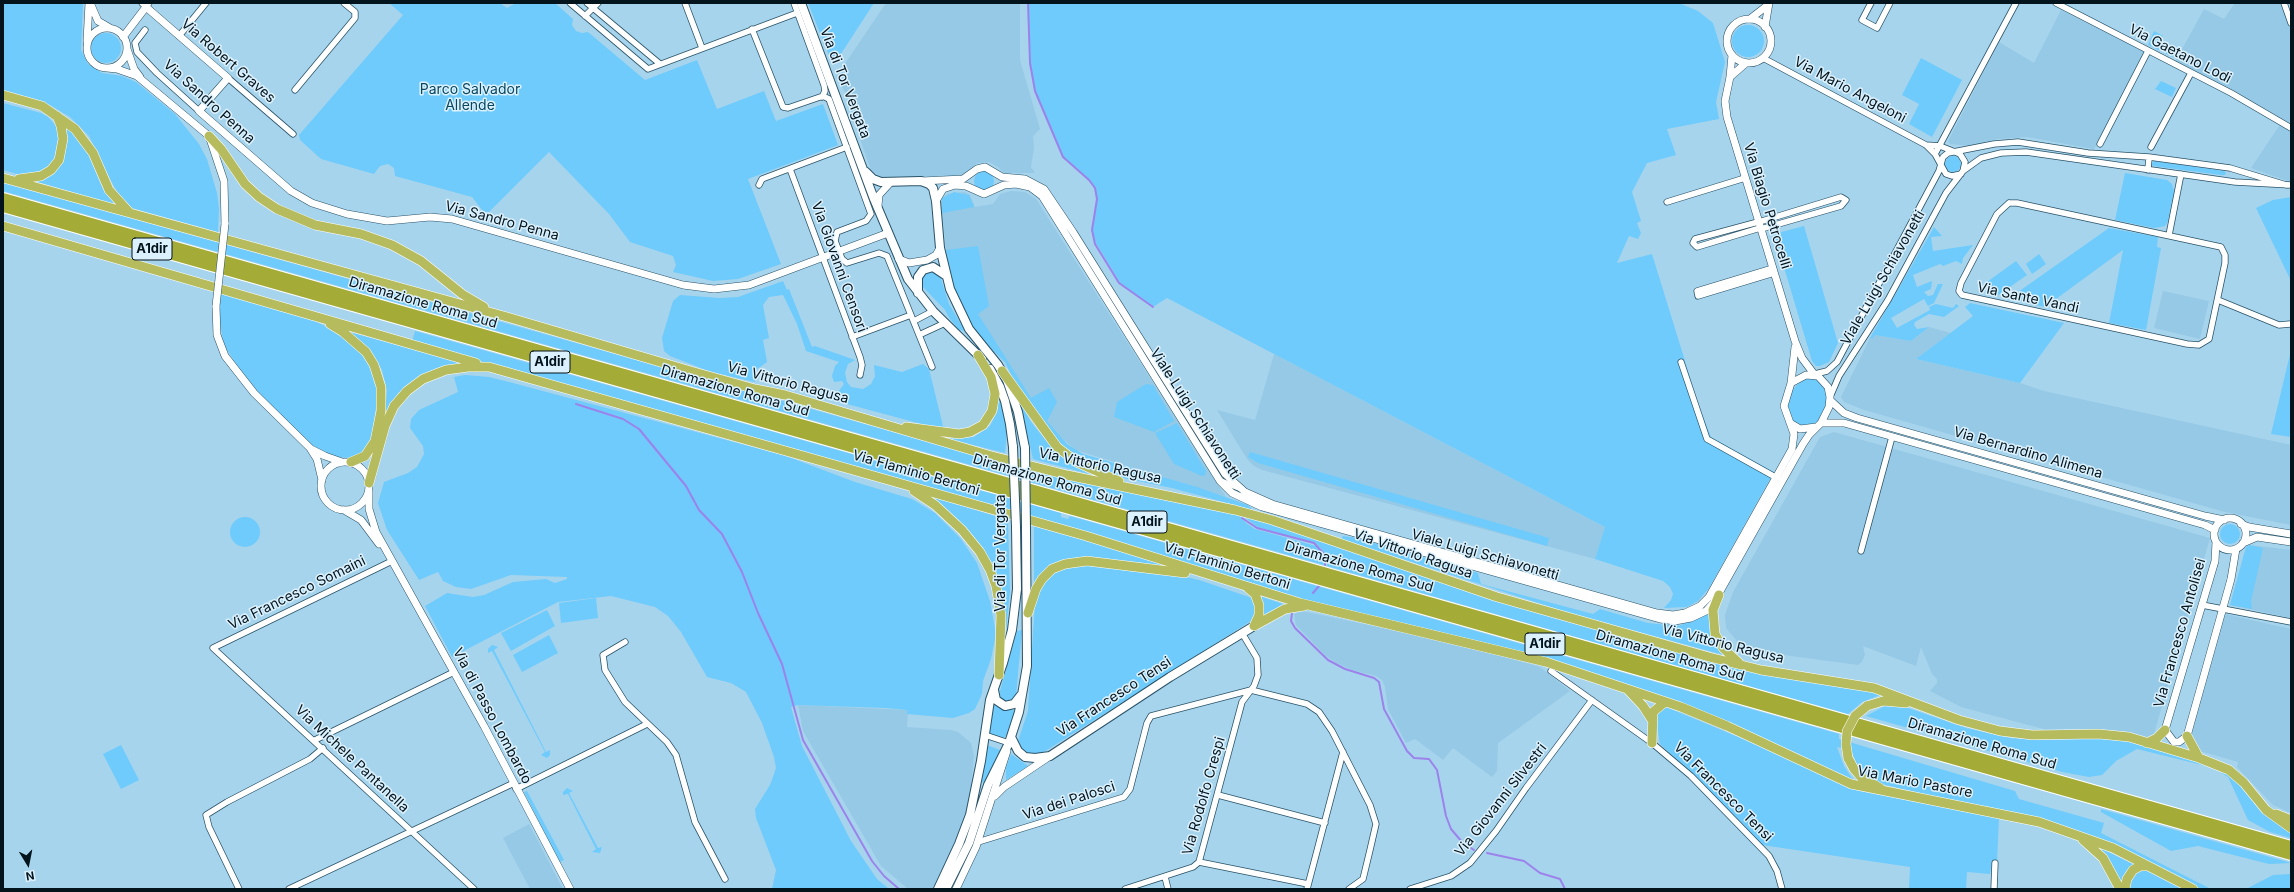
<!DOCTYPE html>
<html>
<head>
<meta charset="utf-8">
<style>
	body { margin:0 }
	#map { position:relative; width:2294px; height:892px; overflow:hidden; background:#a7d4ed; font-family:Inter,sans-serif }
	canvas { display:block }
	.frame { position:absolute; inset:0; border:4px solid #04141c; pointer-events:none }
	.north { position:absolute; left:8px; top:844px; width:40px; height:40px; -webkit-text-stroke:3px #dbf1fe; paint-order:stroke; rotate:170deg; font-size:11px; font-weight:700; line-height:16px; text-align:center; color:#04141c }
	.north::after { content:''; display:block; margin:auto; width:14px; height:18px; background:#04141c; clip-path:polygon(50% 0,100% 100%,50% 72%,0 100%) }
</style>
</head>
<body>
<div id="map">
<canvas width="2294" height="892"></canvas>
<div class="frame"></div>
<div class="north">N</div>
</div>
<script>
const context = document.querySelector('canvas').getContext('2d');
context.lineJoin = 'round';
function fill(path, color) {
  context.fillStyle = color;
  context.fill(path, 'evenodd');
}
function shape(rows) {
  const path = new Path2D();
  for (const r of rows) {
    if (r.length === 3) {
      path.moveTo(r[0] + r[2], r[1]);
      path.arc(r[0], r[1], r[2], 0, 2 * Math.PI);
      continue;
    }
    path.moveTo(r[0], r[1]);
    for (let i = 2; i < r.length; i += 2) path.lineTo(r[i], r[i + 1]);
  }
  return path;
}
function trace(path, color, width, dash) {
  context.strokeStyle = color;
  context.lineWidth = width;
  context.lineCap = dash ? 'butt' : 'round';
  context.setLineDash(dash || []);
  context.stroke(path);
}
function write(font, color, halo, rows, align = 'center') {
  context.font = font + ' Inter,sans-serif';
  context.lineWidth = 3;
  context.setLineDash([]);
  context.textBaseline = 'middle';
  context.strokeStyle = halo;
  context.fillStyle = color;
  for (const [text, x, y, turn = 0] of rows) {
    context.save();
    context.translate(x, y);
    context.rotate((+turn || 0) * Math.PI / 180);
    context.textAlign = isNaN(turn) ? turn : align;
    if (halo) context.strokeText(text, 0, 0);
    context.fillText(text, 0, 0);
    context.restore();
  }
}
fill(shape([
	[886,3,1020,3,1020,60,1040,129,1033,136,1034,148,1031,167,1035,173,1004,173,998,167,989,162,977,163,965,174,959,176,880,177,871,170,852,116,849,99,836,77],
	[2235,3,2281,3,2291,29,2291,124,2175,62,2204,9,2224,19],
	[2061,10,2145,52,2094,149,2027,137,1997,139,1972,146,1950,144,1948,141,1999,42,2034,63],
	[2281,123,2291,130,2291,181,2288,181,2251,168],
	[1011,191,1025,192,1036,199,1226,497,1076,450,1059,436,1017,387,1005,362,985,344,948,271,941,200,947,194,965,192,970,195,975,207,993,204,1000,194],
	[2163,291,2209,301,2200,339,2154,328],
	[1929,327,1951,333,1916,359,2020,383,2044,391,2291,445,2291,525,2225,512,1864,410,1844,402,1841,397,1870,338,1872,339,1875,335,1911,341],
	[1274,354,1605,527,1595,559,1262,470,1254,466,1247,459,1217,410,1255,420],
	[1834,432,2210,538,2154,734,2147,738,2120,731,2047,730,1961,707,1930,691,1937,683,1937,679,1932,674,1921,647,1916,666,1863,646,1865,655,1862,662,1858,665,1754,651,1741,646,1726,628,1725,615,1733,592,1820,437],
	[2250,545,2291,550,2291,618,2230,605,2246,547],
	[1302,611,1459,644,1540,667,1570,691,1498,743,1497,771,1492,777,1453,748,1443,760,1415,739,1406,743,1388,709,1385,687,1382,680,1376,676,1352,670,1337,663,1326,656,1296,625,1294,614],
	[2225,614,2291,629,2291,813,2273,805,2237,767,2238,762,2196,750,2190,739],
	[798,705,908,710,907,727,951,730,958,732,971,743,974,756,970,795,963,824,947,861,932,889,908,889,881,866,803,731],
	[529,824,563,889,530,889,503,838]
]), '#95c9e6');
fill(shape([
	[3,3,83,3,81,50,88,64,102,73,122,76,136,82,175,114,199,144,207,159,217,193,219,209,218,232,132,208,118,193,111,181,89,136,70,117,50,105,3,93],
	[389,3,500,3,507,8,516,3,555,3,573,19,572,25,576,31,582,33,588,32,645,80,697,60,717,109,764,91,776,121,823,104,838,145,748,179,781,264,738,279,713,281,673,272,676,265,673,256,630,242,609,214,549,152,486,215,472,197,395,176,394,168,388,164,380,166,374,174,321,159,300,140,299,135,403,15],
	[808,3,874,3,837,60,832,63],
	[1028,3,1679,3,1698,11,1713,23,1725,62,1716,102,1719,119,1667,129,1676,155,1647,163,1632,192,1641,221,1637,223,1641,233,1638,239,1629,236,1617,263,1652,254,1698,403,1711,437,1774,472,1709,588,1698,601,1687,607,1664,608,1671,600,1673,594,1670,587,1663,581,1595,559,1605,527,1167,298,1153,307,1122,286,1094,240,1092,230,1097,199,1095,188,1089,180,1063,157,1035,91,1030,63],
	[1748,41,16],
	[2154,31,2163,36,2158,45,2172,52,2176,46,2178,48,2173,57,2148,45],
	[106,48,15],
	[1921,58,1962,80,1932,137,1909,124,1919,104,1902,95],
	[2161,81,2176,88,2172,97,2155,89],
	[3,103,41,113,48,117,58,128,61,144,53,164,40,174,21,175,3,170],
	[64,127,73,133,86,149,103,189,115,205,35,181,41,180,61,165,67,144],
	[1953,164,8],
	[2154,161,2224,171,2226,173,2225,175,2221,175,2153,166,2151,164],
	[984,181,10],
	[2125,173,2167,180,2172,184,2174,191,2168,221,2165,226,2154,228,2115,220],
	[3,182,950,448,1239,515,1246,523,1255,529,1316,546,1322,553,1324,565,3,191],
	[954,192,969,195,974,207,942,213,942,198],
	[2291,197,2291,281,2256,208,2273,200],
	[1804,226,1838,343,1829,362,1820,366,1816,366,1812,361,1774,234],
	[1934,227,1942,236,1931,237,1933,251,1973,245,1963,258,1962,264,1956,261,1943,266,1940,264,1913,275,1917,287,1932,281,1931,289,1924,292,1928,296,1933,295,1938,284,1943,284,1934,303,1928,306,1924,299,1891,318,1897,328,1930,310,1929,307,1936,304,1953,308,1956,304,1959,306,1944,317,1929,314,1915,322,1914,325,1917,329,1929,327,1911,341,1875,335,1872,339,1870,338],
	[2109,228,2158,237,2157,247,2161,248,2146,330,2109,323,2123,250,2045,307,2008,299],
	[978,246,989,306,978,314,1031,398,1049,388,1057,402,1047,421,1067,444,1083,454,1197,487,1248,505,1253,510,1172,488,1113,476,1066,452,1017,387,1005,362,975,333,957,300,948,271,946,250],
	[2039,254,2046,264,2032,274,2026,264],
	[2016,261,2027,275,1997,296,1987,282],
	[929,272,935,272,940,276,949,304,965,331,959,330,950,319,945,310,923,287,922,278],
	[783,281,787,290,789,289,812,347,815,346,855,360,848,364,845,373,847,382,851,387,863,389,871,384,875,376,874,365,902,372,923,364,929,369,944,430,832,400,844,384,842,381,834,382,832,376,835,366,839,362,806,351,797,324,783,295,769,297,763,305,769,338,763,340,767,362,753,372,755,382,711,372,670,356,664,351,662,338,673,301,680,295,720,298,738,297],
	[221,293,315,321,336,332,361,353,373,370,378,393,371,442,364,452,352,458,332,457,313,446,266,402,242,373,224,345,218,315],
	[1970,303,2064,323,2020,383,1916,359,1973,316,1965,307],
	[415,331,1061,513,1061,517,1068,519,1070,516,1839,734,1839,739,2015,791,2019,799,2104,823,2101,833,2211,889,2199,888,2085,833,1878,783,1869,780,1858,767,1851,750,1837,747,1844,766,1854,781,1665,699,1294,597,892,477,412,342],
	[349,332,463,363,414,380,398,394,385,415,387,390,382,370,371,352],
	[2291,350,2291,437,2271,434],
	[465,375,489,377,513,383,786,456,855,482,912,499,935,513,961,539,977,563,990,601,996,634,991,659,983,681,982,694,975,709,969,713,953,718,907,714,907,710,886,708,798,705,791,707,802,746,851,841,877,879,889,889,772,889,776,870,756,818,755,809,770,785,776,768,774,757,762,723,746,692,731,683,707,677,681,632,668,616,655,607,611,596,558,602,452,657,425,606,447,593,473,597,484,595,513,582,546,579,555,583,567,579,567,577,511,575,471,589,456,587,443,581,438,572,419,580,387,530,378,503,384,482,408,473,417,467,424,454,423,446,410,428,411,419,419,410,458,392,454,377],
	[1804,378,1814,378,1825,387,1827,397,1825,410,1818,422,1804,426,1793,421,1788,407,1792,390],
	[1146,384,1153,385,1174,421,1154,432,1114,417,1117,402],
	[998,389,1007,429,1005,453,950,439,974,437,990,426,998,410],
	[1019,400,1031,422,1052,448,1062,457,1089,474,1033,459],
	[1177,423,1206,471,1205,475,1202,476,1174,464,1155,433],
	[1250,452,1549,538,1547,546,1258,463,1248,457],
	[930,496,1008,520,1010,592,1006,630,1002,597,992,567],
	[1242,515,1325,541,1488,598,1632,640,1864,689,1880,695,1862,702,1848,714,1713,676,1327,566,1326,555,1317,544,1257,527],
	[245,532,15],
	[2230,534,10],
	[1034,526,1094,543,1168,566,1165,568,1074,559,1034,585],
	[1343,536,1357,538,1478,573,1481,584,1593,614,1600,609,1648,623,1678,626,1711,613,1710,632,1724,655,1569,613,1341,539],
	[2250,545,2263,548,2251,601,2252,609,2230,605,2246,547],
	[1079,565,1182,576,1199,580,1252,598,1256,604,1254,619,1039,755,1024,754,1019,747,1018,741,1028,711,1035,603,1042,586,1048,578,1061,569],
	[1259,596,1289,606,1263,619,1264,609],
	[596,598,598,618,561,623,559,603],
	[547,610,555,626,511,651,501,633],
	[1022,630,1016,696,1007,703,999,698,1000,691,1017,631],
	[549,635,558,653,522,672,513,655],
	[492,645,498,647,494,650,546,752,550,750,550,755,547,758,541,755,545,752,492,651,488,653,488,649],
	[994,705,1004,710,1015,710,1009,732,1003,739,989,734],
	[1885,706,1905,707,1966,728,2010,738,2039,740,2105,738,2131,742,2214,766,2230,774,2269,817,2291,831,2291,838,2270,832,2248,820,2228,777,2214,768,2137,749,2116,761,2102,775,2089,777,2062,772,1866,716],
	[1666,707,1772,751,1859,791,1999,818,1997,862,1992,861,1990,874,1967,872,1966,889,1909,889,1910,867,1762,845,1660,744,1655,715],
	[121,745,139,780,121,789,103,754],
	[987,745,1000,750,984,784,982,781],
	[1011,754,1028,766,1006,780,1006,768],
	[567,788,573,791,569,793,598,848,602,847,600,853,592,852,596,849,568,794,563,795,563,792],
	[527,791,564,860,560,862,563,869,524,792],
	[2101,809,2291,863,2269,864,2198,846,2171,851,2101,812],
	[2102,849,2135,865,2122,885,2101,851],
	[2145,870,2182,889,2129,889,2131,879,2136,874],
	[2291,874,2291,889,2246,889,2273,875]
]), '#6ecbfb');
trace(shape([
	[1028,3,1030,63,1035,91,1063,157,1089,180,1095,188,1097,199,1092,230,1095,244,1119,283,1153,307],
	[576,404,623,419,639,429,686,486,699,510,722,534,742,572,758,613,782,664,803,740,872,861,884,876,899,889],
	[1242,518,1257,528,1314,543,1325,555,1325,565],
	[1313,593,1319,586],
	[1292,613,1291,621,1295,628,1328,660,1345,669,1374,678,1379,682,1384,709,1407,751,1414,758,1429,759,1437,770,1446,816,1451,829,1462,842,1474,850],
	[1487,853,1524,861,1540,873,1560,879,1565,889]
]), '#9c83eb', 2);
const minor = shape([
	[142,3,146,7,149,3],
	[570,3,648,69,797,13],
	[587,3,660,64],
	[685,3,702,48],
	[794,3,824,85,825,91,822,97],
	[1871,3,1862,20,1877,28,1890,3],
	[2056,3,2231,93,2291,128],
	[2284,3,2291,23],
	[585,16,598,3],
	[752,29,783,107,788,108,823,96,829,99,871,214,866,221,837,232,835,241,842,259,847,263,879,253,887,256,932,367],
	[145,30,135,43,137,52,157,73,199,111],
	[179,36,206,3],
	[1763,58,1926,145,1935,154,1946,174,1952,176,1961,174],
	[228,78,293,134],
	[295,90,355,18,355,12,344,3],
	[2100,144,2148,51],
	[1926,145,1940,146,1960,154,1965,162,1963,171],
	[2151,147,2191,73],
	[1935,154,2016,3],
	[790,169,860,357,862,365,860,375],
	[2148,170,2149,157],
	[759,185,762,179,847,147],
	[1667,202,1745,178],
	[2009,203,2017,203,2221,247,2225,255,2225,263,2209,339,2199,345,2187,344,1962,295,1959,291,1961,283,1997,214,2009,203],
	[1758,222,1695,239,1693,243,1697,247,1760,228],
	[1759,222,1841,197,1846,200,1841,206,1761,229],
	[2169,235,2181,174],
	[1773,268,1697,291,1698,296,1774,273],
	[2218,300,2279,325,2290,324],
	[914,321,933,311],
	[919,335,945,323],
	[852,337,911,315],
	[1681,362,1707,439,1777,478],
	[1815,374,1827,371,1837,362,1939,171,1943,157,1948,153,1994,144,2018,142,2088,153,2149,157,2230,168,2286,185],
	[1830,397,1839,376,1888,300,1946,193,1963,171,1981,158,2001,153,2026,152,2235,182,2291,185],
	[1221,481,1239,488],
	[1861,551,1892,437],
	[392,561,213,648,474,889],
	[2202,605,2291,622],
	[625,642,603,655,605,670,625,702,667,742,676,755,695,822,725,879],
	[1551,671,1652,743,1691,776,1769,856,1777,871,1782,889],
	[1251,690,1307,704,1319,712,1332,731,1370,805,1376,824,1370,850,1363,879,1349,889],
	[985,735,1009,743],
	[315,740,454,672],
	[516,789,647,724],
	[1218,795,1325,823],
	[978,842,1124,797,1130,789,1147,723,1151,716,1251,690],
	[1199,862,1308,884],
	[1165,877,1168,889],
	[239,889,209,827,206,815,227,802,310,759,323,748],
	[289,889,514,783],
	[1125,889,1193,867,1199,862,1242,702,1254,686,1258,675,1257,658,1242,633],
	[1307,889,1343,752],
	[1410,889,1451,876,1470,863,1496,831,1526,788,1592,700],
	[1994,889,1995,863]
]);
const tertiary = shape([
	[91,5,98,21,110,28],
	[1750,19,1768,5],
	[1749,41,22],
	[1765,27,1769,3],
	[107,48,20],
	[123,37,146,7,228,78,199,111,291,191,312,203,347,214,387,221,430,217,452,219,683,285,714,289,749,285,888,233],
	[87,41,89,3],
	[127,49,134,69,140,77],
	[1732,55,1730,77,1725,101,1727,117,1795,341,1802,358,1814,374],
	[107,68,117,69,137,76,209,136,224,181,225,224],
	[1730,77,1746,63],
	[922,181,963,179,977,169,985,167,1002,177,1025,179,1044,189,1073,232,1225,474,1245,492,1272,504,1657,613,1673,615,1685,613,1700,606,1709,597,1792,449,1794,434,1784,406,1791,383,1806,375,1818,376,1828,387,1830,397,1829,407,1821,423,1809,435,1803,444,1714,602,1706,611,1691,618,1675,621,1660,619,1262,507,1232,493,1220,481,1042,196,1030,187,1016,184,1004,185,984,194,966,186,955,185,943,189,936,201],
	[878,206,879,195,890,183],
	[899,259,909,263,927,260,936,255,940,248],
	[216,306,217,335,225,356,254,393,310,448,317,459,322,480],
	[1791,383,1795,347],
	[1830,400,1844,413,1857,418,2205,516,2224,520],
	[1790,423,1800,429,1816,427],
	[1821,423,1844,423,2205,525,2215,530],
	[311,449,325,456,342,462],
	[345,486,24],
	[369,491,369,509,376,532,484,726,570,889],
	[344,510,361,520,379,544],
	[2230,534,16],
	[2241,524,2249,527,2291,534],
	[2216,542,2215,561,2165,730,2174,742,2179,742,2187,736,2231,579,2236,549],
	[2243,543,2257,537,2291,542],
	[995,796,1004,787,1050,756],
	[956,889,976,847,1007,751]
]);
const secondary = shape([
	[801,3,874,199,908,279,933,311,982,359],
	[866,172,873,179,881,182,921,181,929,184,933,188,936,201,940,248,950,289,969,329,998,365,1007,380,1018,412,1025,448],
	[918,293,918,277,923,270,933,267,945,275],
	[990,369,1000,387,1005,401,1010,424,1013,447],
	[994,690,996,700,1005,706,1014,704,1021,695],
	[1011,737,1018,751,1025,757,1035,758,1050,756,1170,677,1254,626],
	[938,889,959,844,970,815,981,761,990,700,1003,663,1012,630,1017,589,1016,527],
	[946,889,969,843,988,785,1009,743,1019,712,1027,666,1026,529]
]);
const trunk = shape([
	[3,95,42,106,75,129,93,153,109,190,129,212],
	[209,136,221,149,245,184,259,197,277,209,315,225,361,234,392,245,421,261,462,294,484,307],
	[3,178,507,317,694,372,755,389,785,395,988,455,1067,475,1235,510,1272,520,1497,597,1709,657,1761,670,1874,688,1959,720,2000,731,2032,735,2099,734,2129,737,2199,758,2229,770,2244,783,2266,810,2291,828],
	[19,179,41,176,51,170,59,160,63,139,61,126,57,116],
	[3,226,476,363],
	[330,324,343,332,366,352,374,365,381,387,381,411,375,441,365,456,351,462],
	[1002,371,1057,447,1078,463,1119,481],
	[906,427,959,434,970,432,983,425,992,411,995,394,991,377,978,355],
	[369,483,385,426,394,406,407,391,423,379,446,370,468,367,489,367,1086,536,1300,603,1546,662,1681,707,1727,726,1851,784,2039,822,2113,848,2193,889],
	[914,491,935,505,962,530,980,552,990,570,996,586,1001,615,999,675],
	[1248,588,1255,594,1259,605,1259,615,1254,626],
	[1719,595,1713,610,1715,634,1723,648,1739,663],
	[1028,613,1036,589,1042,579,1052,569,1065,564,1087,561,1185,573],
	[1254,626,1285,609,1304,606],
	[1628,690,1643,706,1652,720],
	[1867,706,1883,701,1906,703],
	[2187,736,2199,758],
	[1652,743,1653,712,1665,702],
	[2147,743,2157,738,2165,730],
	[1848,758,1854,769,1861,777,1880,788],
	[2276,814,2291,820],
	[2083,840,2103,858,2120,889],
	[2125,889,2127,879,2133,870,2140,866,2147,866]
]);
const motorway = shape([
	[3,198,2291,846],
	[3,207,2291,855]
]);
trace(minor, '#295368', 7);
trace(tertiary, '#295368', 8);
trace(secondary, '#295368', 10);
trace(trunk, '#fff', 10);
trace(motorway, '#fff', 12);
trace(minor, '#fff', 5.5);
trace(tertiary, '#fff', 7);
trace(secondary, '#fff', 8);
trace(trunk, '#b6bc5e', 9);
trace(motorway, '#a4ab36', 10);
const tertiaryBridge = shape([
	[216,306,225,224]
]);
const secondaryBridge = shape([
	[1013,447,1016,527],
	[1025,448,1026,529]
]);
const trunkBridge = shape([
	[1848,758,1846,744,1847,731,1855,716,1867,706]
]);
trace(tertiaryBridge, '#295368', 8, []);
trace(secondaryBridge, '#295368', 10, []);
trace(trunkBridge, '#fff', 10, []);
trace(tertiaryBridge, '#fff', 7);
trace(secondaryBridge, '#fff', 8);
trace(trunkBridge, '#b6bc5e', 9);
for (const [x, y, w] of [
	[152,249,40],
	[550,362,40],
	[1147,522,40],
	[1545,644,40]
]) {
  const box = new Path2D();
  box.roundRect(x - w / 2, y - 11, w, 22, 3);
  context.fillStyle = '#dbf1fe';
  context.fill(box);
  trace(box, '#04141c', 1);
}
write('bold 13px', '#04141c', null, [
	["A1dir",152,249],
	["A1dir",550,362],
	["A1dir",1147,522],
	["A1dir",1545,644]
]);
write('14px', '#04141c', '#dbf1fe', [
	["Via Gaetano Lodi",2180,54,27],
	["Via Robert Graves",228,61,41],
	["Via di Tor Vergata",845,83,69],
	["Via Mario Angeloni",1850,90,28],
	["Via Sandro Penna",209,102,42],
	["Via Biagio Petrocelli",1767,206,73],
	["Via Sandro Penna",502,221,15],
	["Via Giovanni Censori",839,267,70],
	["Viale Luigi Schiavonetti",1883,278,-60],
	["Via Sante Vandi",2028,298,12],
	["Diramazione Roma Sud",423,303,16],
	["Via Vittorio Ragusa",788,383,15],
	["Diramazione Roma Sud",735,391,16],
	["Viale Luigi Schiavonetti",1195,414,57],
	["Via Bernardino Alimena",2028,453,16],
	["Via Vittorio Ragusa",1100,466,12],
	["Via Flaminio Bertoni",916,473,16],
	["Diramazione Roma Sud",1047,480,16],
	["Via di Tor Vergata",1001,553,-90],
	["Via Vittorio Ragusa",1413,554,19],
	["Viale Luigi Schiavonetti",1485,555,16],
	["Via Flaminio Bertoni",1227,566,17],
	["Diramazione Roma Sud",1359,567,16],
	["Via Francesco Somaini",297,593,-26],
	["Via Francesco Antolisei",2180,633,-74],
	["Via Vittorio Ragusa",1723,644,14],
	["Diramazione Roma Sud",1670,656,16],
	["Via Francesco Tensi",1114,697,-33],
	["Via di Passo Lombardo",492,716,62],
	["Diramazione Roma Sud",1982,744,16],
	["Via Michele Pantanella",352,759,43],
	["Via Mario Pastore",1915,782,11],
	["Via Francesco Tensi",1723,792,45],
	["Via Rodolfo Crespi",1204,796,-74],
	["Via Giovanni Silvestri",1501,800,-52],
	["Via dei Palosci",1069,801,-18]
]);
write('14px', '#084660', '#dbf1fe', [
	["Parco Salvador",470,90],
	["Allende",470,106]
]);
</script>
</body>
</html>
